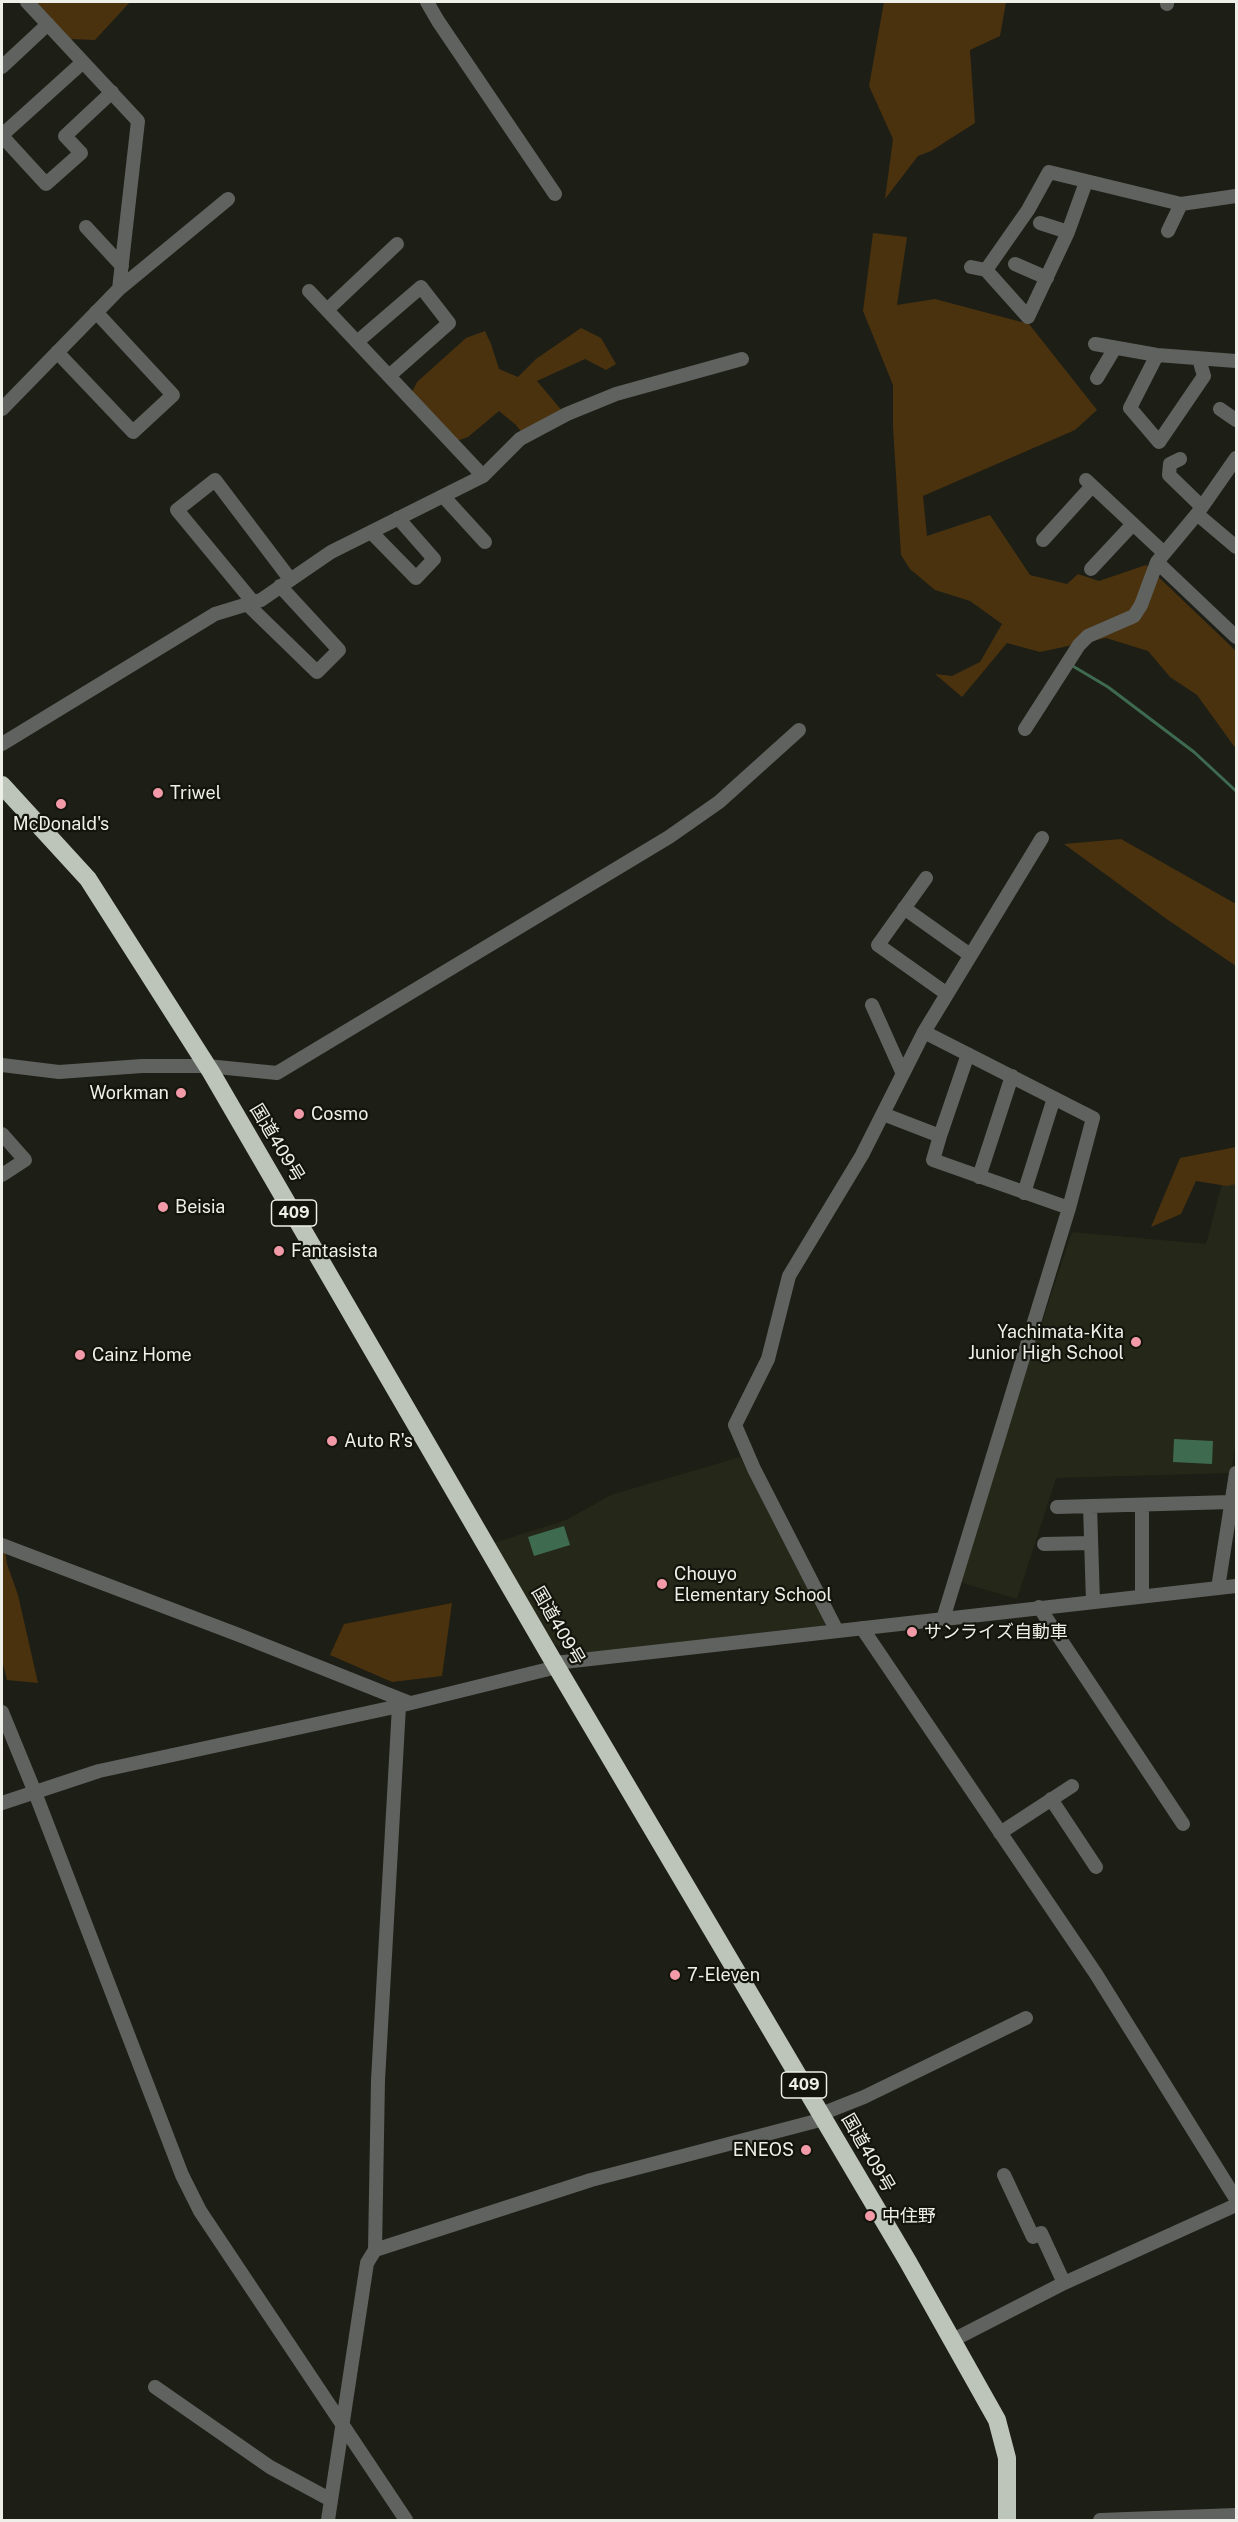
<!DOCTYPE html>
<html>
<head>
<meta charset="utf-8">
<style>
	body { margin:0 }
	#map { position:relative; width:1238px; height:2522px; overflow:hidden; background:#1d1e15; font-family:"Public Sans",sans-serif }
	canvas { display:block }
	.frame { position:absolute; inset:0; border:3px solid #eeefe8; pointer-events:none }
</style>
</head>
<body>
<div id="map">
<canvas width="1238" height="2522"></canvas>
<div class="frame"></div>
</div>
<script>
const context = document.querySelector('canvas').getContext('2d');
context.lineJoin = 'round';
function fill(path, color) {
  context.fillStyle = color;
  context.fill(path, 'evenodd');
}
function shape(rows) {
  const path = new Path2D();
  for (const r of rows) {
    path.moveTo(r[0], r[1]);
    for (let i = 2; i < r.length; i += 2) path.lineTo(r[i], r[i + 1]);
  }
  return path;
}
function trace(path, color, width, dash) {
  context.strokeStyle = color;
  context.lineWidth = width;
  context.lineCap = dash ? 'butt' : 'round';
  context.setLineDash(dash || []);
  context.stroke(path);
}
function write(font, color, halo, rows, align = 'center') {
  context.font = font + ' "Public Sans","Noto Sans JP",sans-serif';
  context.lineWidth = 4.5;
  context.setLineDash([]);
  context.textBaseline = 'middle';
  context.strokeStyle = halo;
  context.fillStyle = color;
  for (const [text, x, y, turn = 0] of rows) {
    context.save();
    context.translate(x, y);
    context.rotate((+turn || 0) * Math.PI / 180);
    context.textAlign = isNaN(turn) ? turn : align;
    if (halo) context.strokeText(text, 0, 0);
    context.fillText(text, 0, 0);
    context.restore();
  }
}
fill(shape([
	[1225,1173,1236,1177,1236,1441,1231,1473,1056,1478,1017,1599,956,1581,1072,1232,1206,1244],
	[740,1457,827,1625,577,1654,554,1644,494,1543,566,1520,611,1495]
]), '#252818');
fill(shape([
	[35,2,130,2,95,40,70,39],
	[884,2,1006,2,1000,36,970,50,975,123,931,151,918,156,885,199,893,139,869,86],
	[873,233,907,237,897,305,935,299,1029,324,1097,410,1075,430,923,496,927,536,990,515,1030,575,1067,584,1078,574,1099,581,1146,565,1236,651,1236,749,1197,695,1170,677,1148,651,1106,638,1040,652,1007,643,962,697,935,674,952,676,980,662,1002,624,970,601,935,590,910,569,901,555,893,427,893,385,863,311],
	[581,328,601,338,616,364,606,370,585,359,537,381,564,413,523,434,516,425,499,411,468,437,454,442,410,396,417,382,466,338,485,331,491,344,499,369,518,377,536,359],
	[1121,839,1236,904,1236,966,1168,920,1064,844],
	[1236,1147,1236,1184,1227,1186,1196,1181,1181,1214,1151,1227,1180,1158],
	[2,1530,7,1564,18,1595,38,1683,7,1680,2,1660],
	[452,1603,442,1676,392,1682,330,1655,344,1624]
]), '#4a320f');
fill(shape([
	[1174,1439,1213,1441,1212,1464,1173,1462],
	[564,1526,570,1545,534,1556,528,1537]
]), '#3e6a50');
trace(shape([
	[1071,665,1108,687,1194,752,1236,791]
]), '#3e6a50', 3);
trace(shape([
	[27,2,138,121,119,289],
	[427,2,438,21,555,194],
	[1167,4,1167,2],
	[2,67,48,24],
	[2,135,83,62],
	[2,136,46,184,81,153,65,136,112,92],
	[1040,223,1068,232],
	[86,227,122,266],
	[1168,231,1181,204],
	[1015,264,1047,278],
	[971,267,986,270,1028,317,1068,232,1086,182],
	[986,270,1028,210,1049,172,1181,204,1236,196],
	[309,291,483,476],
	[327,310,397,244],
	[357,342,421,287,449,323,389,376],
	[1095,344,1157,355,1236,361],
	[57,352,133,432,173,395,96,312],
	[1157,355,1130,408,1159,442,1204,376,1199,359],
	[1097,378,1115,348],
	[2,409,119,289,228,199],
	[1220,409,1236,420],
	[1180,459,1170,464,1169,475,1201,506],
	[1086,480,1163,552],
	[443,496,485,542],
	[1197,514,1236,547],
	[371,532,416,578,434,559,398,518],
	[1043,540,1092,486],
	[1157,562,1236,637],
	[1091,569,1133,524],
	[253,602,177,510,215,480,290,579],
	[247,604,317,672,339,650,280,586],
	[1025,729,1079,645,1088,636,1134,616,1141,605,1157,562,1197,514,1236,458],
	[2,744,215,614,261,600,331,552,483,476,520,439,567,414,616,394,742,359],
	[926,878,878,945,947,994],
	[904,908,970,955],
	[872,1005,902,1072],
	[924,1032,1093,1118,1069,1208,943,1619],
	[2,1065,59,1072,142,1066,207,1066,277,1073,669,837,719,802,799,730],
	[883,1114,940,1136,933,1160,1069,1208],
	[2,1134,25,1160,2,1175],
	[940,1136,968,1054],
	[979,1177,1012,1076],
	[1024,1193,1054,1098],
	[1142,1505,1142,1596],
	[1090,1506,1093,1602],
	[1057,1507,1231,1502],
	[1044,1544,1091,1543],
	[2,1545,239,1635,410,1703],
	[1218,1588,1236,1473],
	[1039,1607,1183,1824],
	[862,1628,1096,1974,1236,2199],
	[837,1631,754,1469,735,1425,768,1359,789,1276,862,1155,924,1032,1042,838],
	[555,1663,1236,1586],
	[2,1712,34,1790,182,2175,200,2211,406,2520],
	[1051,1799,1096,1867],
	[2,1803,99,1771,399,1706,557,1667],
	[1000,1833,1072,1786],
	[821,2114,864,2097,1026,2018],
	[1004,2175,1033,2237,1041,2233,1064,2283],
	[375,2250,591,2180,824,2119],
	[953,2340,1064,2283,1236,2205],
	[155,2387,270,2467,331,2500],
	[328,2520,367,2263,375,2250,378,2080,399,1706],
	[1100,2520,1236,2515]
]), '#5f625e', 14);
trace(shape([
	[2,785,88,879,211,1072,552,1659,907,2260,997,2420,1007,2458,1007,2520]
]), '#bdc5ba', 18);
for (const [x, y, r, color] of [
	[158,793,6,"#f39aa8"],
	[61,804,6,"#f39aa8"],
	[181,1093,6,"#f39aa8"],
	[299,1114,6,"#f39aa8"],
	[163,1207,6,"#f39aa8"],
	[279,1251,6,"#f39aa8"],
	[1136,1342,6,"#f39aa8"],
	[80,1355,6,"#f39aa8"],
	[332,1441,6,"#f39aa8"],
	[662,1584,6,"#f39aa8"],
	[912,1632,6,"#f39aa8"],
	[675,1975,6,"#f39aa8"],
	[806,2150,6,"#f39aa8"],
	[870,2216,6,"#f39aa8"]
]) {
  const dot = new Path2D();
  dot.arc(x, y, r, 0, 2 * Math.PI);
  context.fillStyle = color;
  context.fill(dot);
  trace(dot, '#13150c', 2);
}
for (const [x, y, w] of [
	[294,1213,45],
	[804,2085,45]
]) {
  const box = new Path2D();
  box.roundRect(x - w / 2, y - 13, w, 26, 4.5);
  context.fillStyle = '#13150c';
  context.fill(box);
  trace(box, '#eeefe8', 1.5);
}
write('bold 16px', '#eeefe8', null, [
	["409",294,1213],
	["409",804,2085]
]);
write('18px', '#eeefe8', '#13150c', [
	["Triwel",170,793],
	["McDonald's",61,824,"center"],
	["Workman",169,1093,"right"],
	["Cosmo",311,1114],
	["Beisia",175,1207],
	["Fantasista",291,1251],
	["Yachimata-Kita",1124,1332,"right"],
	["Junior High School",1124,1353,"right"],
	["Cainz Home",92,1355],
	["Auto R's",344,1441],
	["Chouyo",674,1574],
	["Elementary School",674,1595],
	["サンライズ自動車",924,1632],
	["7-Eleven",687,1975],
	["ENEOS",794,2150,"right"],
	["中住野",882,2216]
], 'left');
write('18px', '#eeefe8', '#13150c', [
	["国道409号",277,1143,59],
	["国道409号",558,1626,60],
	["国道409号",868,2153,60]
]);
</script>
</body>
</html>
